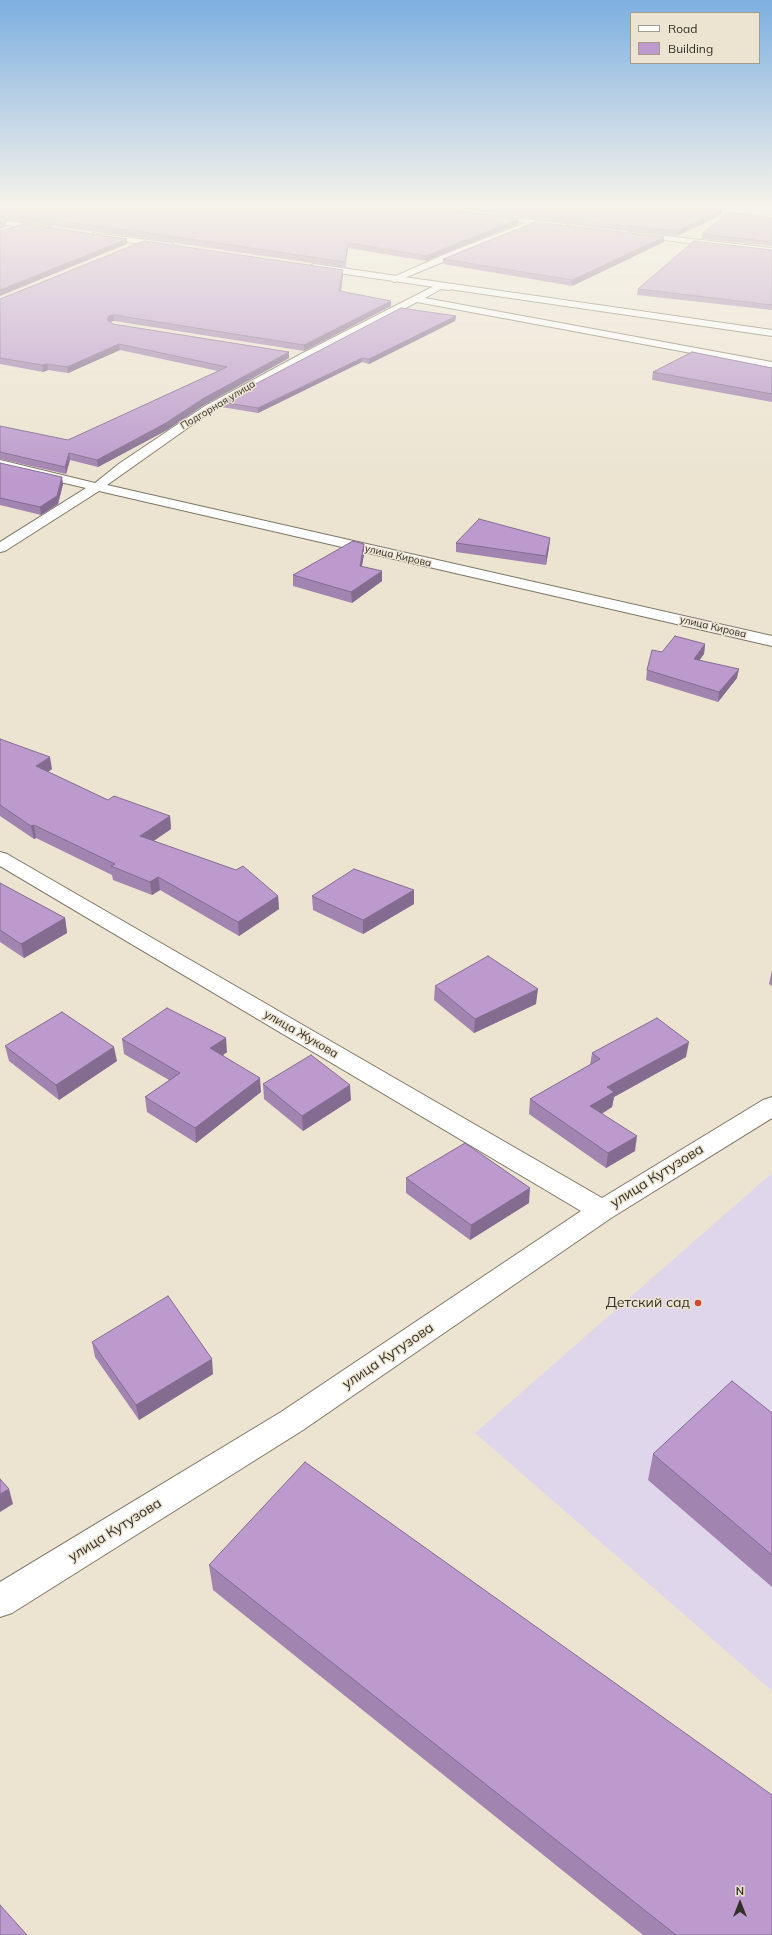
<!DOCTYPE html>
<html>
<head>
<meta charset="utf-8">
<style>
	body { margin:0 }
	#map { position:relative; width:772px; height:1935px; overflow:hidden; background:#ece4d1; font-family:Mulish,sans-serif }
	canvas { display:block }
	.legend { position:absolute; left:630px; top:12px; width:130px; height:52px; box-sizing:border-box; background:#ece4d1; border:1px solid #a29c8e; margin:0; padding:5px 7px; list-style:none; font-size:12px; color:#333029 }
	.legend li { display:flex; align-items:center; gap:8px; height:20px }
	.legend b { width:20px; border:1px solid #a29c8e }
	.north { position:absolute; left:720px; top:1883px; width:40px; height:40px; -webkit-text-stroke:3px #ece4d1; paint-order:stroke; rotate:0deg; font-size:11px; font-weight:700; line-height:16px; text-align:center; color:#333029 }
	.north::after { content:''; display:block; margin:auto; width:14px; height:18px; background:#333029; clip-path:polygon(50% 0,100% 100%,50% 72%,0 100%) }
</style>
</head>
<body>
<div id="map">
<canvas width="772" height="1935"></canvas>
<ul class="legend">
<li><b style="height:5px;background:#fff"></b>Road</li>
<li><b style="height:11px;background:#bc9acd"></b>Building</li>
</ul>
<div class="north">N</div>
</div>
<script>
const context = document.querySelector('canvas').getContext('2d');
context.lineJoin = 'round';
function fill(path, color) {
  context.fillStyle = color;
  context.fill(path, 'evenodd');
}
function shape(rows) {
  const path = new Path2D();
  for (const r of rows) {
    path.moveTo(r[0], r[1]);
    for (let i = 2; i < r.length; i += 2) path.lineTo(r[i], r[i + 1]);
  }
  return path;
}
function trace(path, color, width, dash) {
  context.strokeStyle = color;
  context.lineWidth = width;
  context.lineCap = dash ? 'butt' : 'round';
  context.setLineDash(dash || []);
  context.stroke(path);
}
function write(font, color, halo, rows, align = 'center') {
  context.font = font + ' Mulish,sans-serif';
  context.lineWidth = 3;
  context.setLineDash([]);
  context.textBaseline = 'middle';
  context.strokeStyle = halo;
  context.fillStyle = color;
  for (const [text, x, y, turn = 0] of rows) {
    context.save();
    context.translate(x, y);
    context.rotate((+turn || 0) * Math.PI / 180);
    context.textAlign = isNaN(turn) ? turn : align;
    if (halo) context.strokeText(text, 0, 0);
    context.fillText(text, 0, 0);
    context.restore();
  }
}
fill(shape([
	[772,1173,772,1691,475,1433]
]), '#e0d6eb');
const minor = shape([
	[487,214,565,224,569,226,565,228,535,224,397,281,394,282,389,279,450,252,525,223,490,218,487,218,487,214],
	[631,232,772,248,772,254,634,236,631,236,631,232],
	[440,283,452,285,454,287,449,290,441,289,425,298,772,362,772,368,417,302,213,410,107,485,772,636,772,646,99,491,5,551,0,552,0,542,86,488,0,468,0,460,95,483,120,463,205,406,301,354,440,283],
	[0,852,7,854,602,1198,763,1100,772,1097,772,1118,611,1218,303,1430,12,1613,0,1617,0,1582,281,1412,581,1211,0,866,0,852]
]);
const tertiary = shape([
	[0,220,50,227,54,229,50,231,0,224,0,220],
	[93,233,171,243,175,246,171,249,96,237,93,237,93,233],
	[314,264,772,330,772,336,311,269,311,265,314,264]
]);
trace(minor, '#7d7665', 2);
trace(tertiary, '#7d7665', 2);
fill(minor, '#fff');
fill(tertiary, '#fff');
fill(shape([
	[0,207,518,224,426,261,348,248,345,268,143,238,0,219],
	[451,207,696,207,722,210,721,215,677,236,604,229],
	[772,218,772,246,702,239,702,234],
	[664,242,572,286,443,264,443,259],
	[772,250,772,310,637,295,638,289],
	[343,275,341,291,391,301,391,306,304,351,114,321,110,321,113,324,289,352,289,358,204,405,167,430,98,467,70,460,66,474,0,459,0,426,68,440,218,371,120,350,68,373,48,370,43,372,0,364,0,299],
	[456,316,455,321,369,364,362,362,258,413,221,407,221,402],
	[772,368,772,402,652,380,653,372],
	[0,463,63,484,58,504,41,515,0,505],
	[550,538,549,547,546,565,456,552,456,543],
	[364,544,364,554,362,566,382,581,352,603,293,586,293,575],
	[705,644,704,654,699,660,737,678,718,702,646,680,647,670,662,652],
	[0,739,52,769,48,772,108,800,170,816,171,829,154,841,278,896,279,909,239,936,160,890,152,895,113,880,112,875,36,838,34,839,0,816],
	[0,883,65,918,67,933,24,958,0,942],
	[414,890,414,904,363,934,313,910,312,896],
	[772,970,772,986,769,984],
	[435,986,536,1004,474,1033,434,1000],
	[122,1039,227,1052,223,1055,261,1092,196,1143,147,1112,145,1097,169,1080,124,1054],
	[5,1046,117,1061,59,1100,9,1061],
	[592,1053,686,1057,614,1097,612,1107,602,1114,635,1151,606,1168,529,1114,530,1099,590,1065],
	[263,1084,351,1100,303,1131,264,1099],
	[406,1178,529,1203,470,1240,406,1193],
	[92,1342,213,1374,139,1420,95,1357],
	[772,1413,772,1587,648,1480,653,1454],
	[209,1565,772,1935,643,1935,213,1590]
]), '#a284b0');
fill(shape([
	[722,210,721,215,677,236,677,231],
	[519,219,518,224,426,261,426,256],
	[6,221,6,226,0,229,0,223],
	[664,237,664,242,572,286,572,280],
	[127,239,127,244,0,296,0,290],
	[348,243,348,248,345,268,345,262],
	[343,270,343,275,340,297,339,291],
	[391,301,391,306,304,351,304,345],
	[114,315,114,321,110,322,107,320,109,316],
	[456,316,455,321,369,364,369,359],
	[119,344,120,350,68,373,67,367],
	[289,352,289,358,204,405,167,430,98,467,97,460,204,398],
	[362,358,362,362,258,413,258,408],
	[47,364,48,370,43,372,42,365],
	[69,453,70,460,66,474,65,467],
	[62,477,63,484,58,504,41,515,40,507],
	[550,538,549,547,546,565,546,556],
	[364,544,364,554,360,576,360,566],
	[382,571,382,581,352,603,351,592],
	[705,644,704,654,693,669,694,659],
	[739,669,737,678,718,702,719,692],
	[50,757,52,769,38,779,36,766],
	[170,816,171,829,141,849,140,836],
	[34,825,36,838,34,839,31,826],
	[158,877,160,890,152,895,150,882],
	[414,890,414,904,363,934,363,920],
	[278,896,279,909,239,936,238,922],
	[65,918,67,933,24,958,21,944],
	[538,989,536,1004,474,1033,475,1019],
	[226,1038,227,1052,212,1063,210,1048],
	[689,1042,686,1057,614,1097,612,1107,588,1121,590,1106,607,1087],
	[114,1047,117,1061,59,1100,56,1085],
	[260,1078,261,1092,196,1143,195,1128],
	[350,1085,351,1100,303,1131,302,1116],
	[637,1136,635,1151,606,1168,608,1153],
	[530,1188,529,1203,470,1240,471,1225],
	[212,1359,213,1374,139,1420,136,1405],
	[9,1489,13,1504,0,1512,0,1494]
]), '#846c90');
const building = shape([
	[0,207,433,207,519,219,426,256,348,243,345,262,143,232,0,214,0,207],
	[486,207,696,207,722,210,677,231,605,224,486,207],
	[729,212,772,218,772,242,702,234,729,212],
	[0,220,6,221,0,223,0,220],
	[535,222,664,237,572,280,443,259,535,222],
	[24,224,127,239,0,290,0,231,24,224],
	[144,241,343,270,339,291,391,301,304,345,114,315,109,316,107,320,113,324,289,352,204,398,166,423,97,460,69,453,65,467,0,452,0,426,68,440,227,367,119,344,67,367,47,364,42,365,0,358,0,299,144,241],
	[694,241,772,250,772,305,638,289,694,241],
	[401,308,456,316,369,359,362,358,258,408,221,402,401,308],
	[692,352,772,368,772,394,653,372,692,352],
	[0,463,62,477,57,496,40,507,0,498,0,463],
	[479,519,550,538,546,556,456,543,479,519],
	[353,541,364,544,360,566,382,571,351,592,293,575,353,541],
	[675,636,705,644,694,659,739,669,719,692,647,670,652,650,662,652,675,636],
	[0,739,50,757,36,766,108,800,114,796,170,816,140,836,236,870,243,866,278,896,238,922,158,877,150,882,111,866,115,864,34,825,31,826,0,805,0,739],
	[354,869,414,890,363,920,312,896,354,869],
	[0,883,65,918,21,944,0,930,0,883],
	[488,956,538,989,475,1019,435,986,488,956],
	[167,1008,226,1038,210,1048,260,1078,195,1128,145,1097,180,1073,122,1039,167,1008],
	[62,1012,114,1047,56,1085,5,1046,62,1012],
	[657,1018,689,1042,607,1087,614,1092,590,1106,637,1136,608,1153,530,1099,600,1059,592,1053,657,1018],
	[311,1055,350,1085,302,1116,263,1084,311,1055],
	[465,1143,530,1188,471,1225,406,1178,465,1143],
	[168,1296,212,1359,136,1405,92,1342,168,1296],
	[732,1381,772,1413,772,1555,653,1454,732,1381],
	[305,1462,772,1795,772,1935,676,1935,209,1565,305,1462],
	[0,1479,9,1489,0,1494,0,1479],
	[0,1905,27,1935,0,1935,0,1905]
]);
fill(building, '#bc9acd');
trace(building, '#846c90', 1);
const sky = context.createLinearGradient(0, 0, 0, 478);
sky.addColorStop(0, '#7dafe0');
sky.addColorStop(0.43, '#f6f3ea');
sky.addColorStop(1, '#f6f3ea00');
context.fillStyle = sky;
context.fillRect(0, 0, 772, 478);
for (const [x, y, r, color] of [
	[698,1303,4,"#d34634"]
]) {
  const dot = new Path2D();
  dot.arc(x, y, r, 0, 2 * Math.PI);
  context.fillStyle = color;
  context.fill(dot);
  trace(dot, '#ece4d1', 1.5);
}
write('10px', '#333029', '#ece4d1', [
	["Подгорная улица",218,405,-31],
	["улица Кирова",398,556,13],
	["улица Кирова",713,627,13]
]);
write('12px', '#333029', '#ece4d1', [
	["улица Жукова",301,1034,30]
]);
write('14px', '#333029', '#ece4d1', [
	["улица Кутузова",657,1176,-32],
	["улица Кутузова",388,1356,-34],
	["улица Кутузова",115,1530,-32]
]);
write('14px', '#333029', '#ece4d1', [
	["Детский сад",690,1303]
], 'right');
</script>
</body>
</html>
